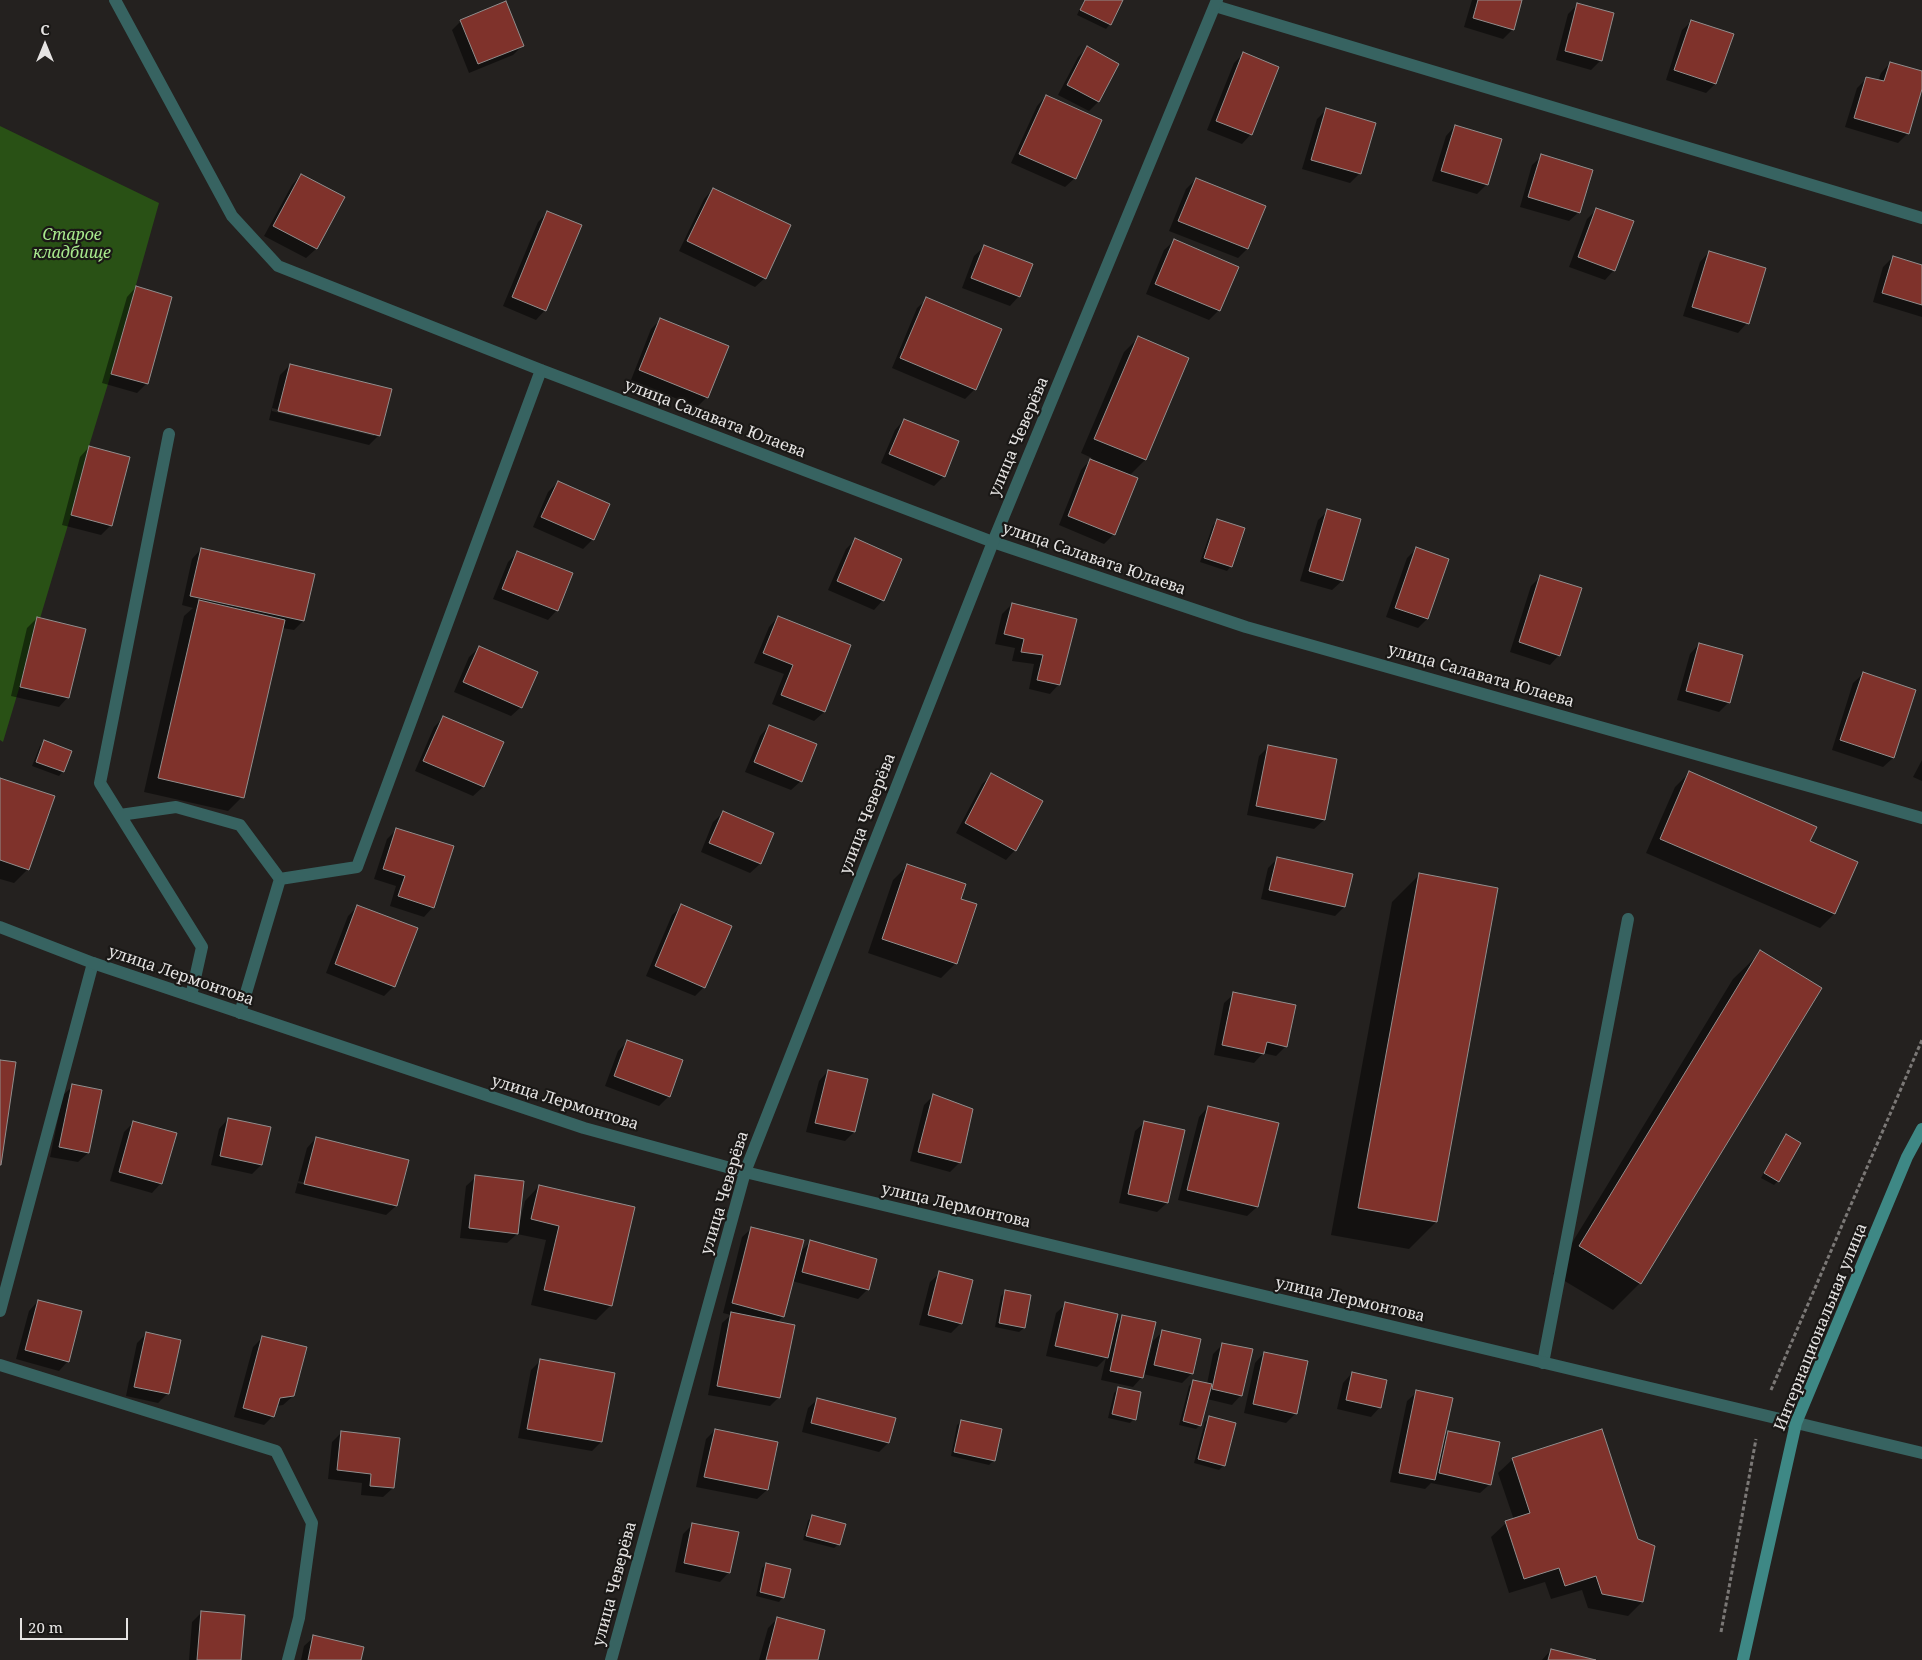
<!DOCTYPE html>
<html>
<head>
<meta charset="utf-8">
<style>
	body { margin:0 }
	#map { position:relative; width:1922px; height:1660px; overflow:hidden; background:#24211f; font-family:"Noto Serif",serif }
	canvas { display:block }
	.north { position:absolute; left:20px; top:20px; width:50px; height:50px; -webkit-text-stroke:4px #1a1816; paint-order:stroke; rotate:0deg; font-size:14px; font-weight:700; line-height:20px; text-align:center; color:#e6e4e3 }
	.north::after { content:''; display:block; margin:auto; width:18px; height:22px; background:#e6e4e3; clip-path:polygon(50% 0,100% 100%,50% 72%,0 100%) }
	.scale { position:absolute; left:20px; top:1618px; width:108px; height:22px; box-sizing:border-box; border:2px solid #e6e4e3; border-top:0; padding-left:6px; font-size:15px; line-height:18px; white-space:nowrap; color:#e6e4e3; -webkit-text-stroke:4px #1a1816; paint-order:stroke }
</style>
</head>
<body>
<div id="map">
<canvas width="1922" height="1660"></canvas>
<div class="north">С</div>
<div class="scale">20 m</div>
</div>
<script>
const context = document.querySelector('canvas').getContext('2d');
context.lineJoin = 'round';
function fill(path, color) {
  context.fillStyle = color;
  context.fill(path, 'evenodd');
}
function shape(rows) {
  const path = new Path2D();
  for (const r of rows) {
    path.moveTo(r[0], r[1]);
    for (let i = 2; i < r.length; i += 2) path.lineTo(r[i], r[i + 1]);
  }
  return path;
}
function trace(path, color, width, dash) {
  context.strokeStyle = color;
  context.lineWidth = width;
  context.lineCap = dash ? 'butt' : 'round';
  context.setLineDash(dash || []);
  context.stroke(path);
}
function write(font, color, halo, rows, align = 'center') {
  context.font = font + ' "Noto Serif",serif';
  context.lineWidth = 4.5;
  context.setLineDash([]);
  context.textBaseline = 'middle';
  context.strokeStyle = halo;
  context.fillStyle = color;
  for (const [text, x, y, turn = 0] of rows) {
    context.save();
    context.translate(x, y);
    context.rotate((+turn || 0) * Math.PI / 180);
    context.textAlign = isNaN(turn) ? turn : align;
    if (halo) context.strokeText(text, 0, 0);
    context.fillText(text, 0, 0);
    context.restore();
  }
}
fill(shape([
	[0,126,159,203,111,374,89,446,71,515,3,742,0,740]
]), '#295115');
fill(shape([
	[1084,0,1122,0,1110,24,1106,29,1077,15],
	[1472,0,1521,0,1513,29,1503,39,1464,27],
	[1577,5,1601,60,1591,70,1556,60,1568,14],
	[461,21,523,45,513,55,469,73,452,30],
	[1692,21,1732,35,1715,84,1706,93,1666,80,1682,30],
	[1087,48,1118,64,1098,102,1089,111,1058,95,1078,57],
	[1243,54,1251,134,1242,144,1207,130,1234,63],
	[1890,63,1922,72,1922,84,1908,133,1898,143,1845,127,1857,88,1867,78,1878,81,1881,73],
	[1046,96,1075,178,1065,187,1011,163,1037,106],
	[1326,110,1374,124,1359,174,1350,183,1302,169,1317,119],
	[1455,126,1487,184,1477,194,1432,181,1446,136],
	[1542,156,1579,212,1569,221,1520,207,1532,165],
	[301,175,343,198,316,249,306,258,264,236,292,185],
	[1196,179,1264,207,1247,249,1238,258,1169,231,1186,189],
	[713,189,765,278,755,287,679,251,704,199],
	[1597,209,1614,270,1605,280,1569,267,1587,219],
	[548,212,545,310,536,320,503,306,538,222],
	[1174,241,1219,310,1209,320,1146,294,1164,250],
	[984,247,1019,296,1010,306,962,288,974,256],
	[1709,252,1747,323,1738,333,1683,316,1700,262],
	[1893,257,1922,266,1922,317,1873,302,1883,267],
	[136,287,147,383,137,393,102,383,127,297],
	[927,299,975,389,965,399,892,368,917,308],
	[661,319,707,397,697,407,631,380,651,329],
	[1138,338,1187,359,1145,460,1129,476,1114,534,1104,544,1059,525,1081,470,1092,458,1081,453,1124,352],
	[290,365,379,435,369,445,269,420,280,375],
	[272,408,374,433,374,436,272,411],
	[904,420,944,476,934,486,881,463,895,430],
	[89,447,111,525,101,535,62,525,80,457],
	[558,482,608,505,592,540,583,549,533,527,548,492],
	[1328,511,1342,581,1332,590,1300,581,1318,520],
	[1218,521,1231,566,1227,571,1200,562,1213,525],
	[855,540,883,600,874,610,828,590,846,549],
	[201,549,303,621,294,630,282,628,242,797,228,811,144,792,184,616,193,608,182,605,192,559],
	[1416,549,1448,560,1427,619,1418,628,1386,617,1407,558],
	[518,552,557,610,548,620,493,599,508,562],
	[1541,576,1559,655,1550,665,1510,652,1531,586],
	[1012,604,1075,620,1059,684,1050,694,1029,689,1034,664,1012,661,1015,648,995,644,1002,614],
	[778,617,850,646,824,712,814,721,772,704,784,674,754,663,769,627],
	[37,618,68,697,59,707,11,696,27,628],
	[1699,644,1729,702,1719,712,1677,700,1690,654],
	[479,648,521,707,511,716,454,692,469,657],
	[1863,674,1915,691,1893,758,1883,767,1832,750,1853,683],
	[444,717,502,743,483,787,473,796,415,771,434,727],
	[769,726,801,781,791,790,745,772,760,736],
	[45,741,63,771,59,776,32,766,40,746],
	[1268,747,1324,820,1314,829,1247,815,1259,756],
	[1922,760,1922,781,1913,777],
	[1689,773,1809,842,1834,914,1820,928,1646,853,1675,787],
	[992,775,1041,802,1015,850,1006,860,956,833,982,784],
	[0,779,28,869,14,883,0,879],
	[723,813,773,833,760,864,750,873,701,852,713,822],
	[397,829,433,907,424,917,390,906,396,886,374,879,387,839],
	[1278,858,1344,907,1335,916,1261,899,1268,868],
	[907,866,960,900,956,963,941,978,868,953,893,880],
	[1419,875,1436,1222,1409,1249,1331,1235,1392,902],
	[358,906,394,986,384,996,326,973,348,916],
	[682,906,704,987,695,996,646,976,672,915],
	[1761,952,1640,1283,1613,1310,1553,1274,1733,979],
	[1234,994,1286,1046,1276,1056,1263,1053,1254,1063,1214,1055,1224,1003],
	[627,1042,669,1096,659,1106,605,1086,618,1051],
	[828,1071,854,1132,845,1141,806,1132,819,1081],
	[73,1086,88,1153,78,1162,50,1157,63,1095],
	[934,1095,960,1162,950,1172,910,1161,924,1105],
	[1208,1107,1277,1124,1257,1207,1247,1216,1178,1200,1199,1117],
	[228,1119,261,1165,252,1174,211,1165,219,1129],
	[134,1122,161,1183,152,1193,110,1181,124,1132],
	[1145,1122,1167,1203,1157,1212,1119,1203,1135,1131],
	[1786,1136,1778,1181,1774,1185,1761,1178,1782,1140],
	[316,1138,396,1206,386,1215,295,1193,307,1148],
	[298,1181,391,1204,391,1206,298,1183],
	[476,1177,520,1221,525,1201,539,1186,611,1305,596,1320,531,1305,546,1240,517,1234,507,1243,460,1238,466,1186],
	[752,1228,799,1253,810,1242,868,1289,858,1299,792,1281,783,1316,777,1323,779,1397,770,1406,708,1395,722,1323,731,1315,723,1313,742,1237],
	[940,1273,961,1323,951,1333,919,1325,930,1282],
	[1006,1291,1030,1296,1024,1328,1019,1332,995,1327,1001,1296],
	[38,1301,68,1361,59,1371,16,1359,29,1311],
	[1066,1304,1114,1325,1123,1316,1146,1358,1149,1358,1153,1341,1162,1332,1192,1373,1182,1383,1143,1374,1142,1377,1133,1387,1101,1380,1106,1358,1097,1367,1046,1356,1056,1313],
	[147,1333,168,1393,158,1403,126,1396,137,1343],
	[263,1337,293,1396,283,1405,276,1406,273,1416,264,1425,234,1417,253,1347],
	[1223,1344,1241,1395,1232,1405,1207,1399,1200,1425,1196,1429,1179,1425,1189,1386,1194,1381,1207,1384,1213,1354],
	[1264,1353,1296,1413,1286,1423,1244,1413,1255,1363],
	[540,1361,601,1442,592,1451,518,1438,531,1370],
	[1352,1373,1380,1407,1371,1417,1337,1409,1343,1383],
	[1118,1389,1134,1419,1130,1423,1108,1418,1114,1393],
	[1417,1392,1443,1437,1448,1432,1490,1484,1480,1493,1431,1483,1425,1489,1390,1482,1407,1401],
	[818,1399,888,1443,879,1452,802,1432,808,1408],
	[1210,1417,1224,1465,1219,1470,1194,1463,1205,1422],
	[962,1421,994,1460,989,1465,951,1456,957,1425],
	[715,1430,777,1443,767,1490,757,1499,696,1487,706,1439],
	[342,1432,393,1488,383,1497,361,1495,362,1483,328,1479,332,1442],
	[1513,1459,1637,1540,1653,1547,1642,1602,1628,1616,1588,1608,1582,1590,1551,1599,1545,1582,1509,1593,1491,1537,1506,1523,1514,1520,1498,1473],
	[812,1516,839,1544,834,1548,803,1540,808,1521],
	[693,1524,729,1572,720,1582,675,1572,683,1534],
	[767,1564,783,1597,779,1602,756,1596,762,1568],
	[202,1612,240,1660,189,1660,192,1622],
	[777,1619,816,1660,759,1660,768,1628],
	[314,1637,360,1660,301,1660,304,1646],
	[1551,1650,1591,1660,1542,1660]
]), '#0007');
const building = shape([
	[1085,0,1123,0,1111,25,1080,10,1085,0],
	[1478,0,1522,0,1514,30,1473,18,1478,0],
	[506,1,524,46,478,64,460,20,506,1],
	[1577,3,1614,13,1602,61,1565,51,1577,3],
	[1691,20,1734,34,1716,84,1674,70,1691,20],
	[1087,46,1119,64,1099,102,1067,85,1087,46],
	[1243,52,1279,67,1252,135,1216,121,1243,52],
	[1890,62,1922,71,1922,89,1909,134,1854,118,1866,77,1884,81,1890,62],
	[1046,95,1102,120,1076,179,1019,154,1046,95],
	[1326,108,1376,123,1361,174,1311,160,1326,108],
	[1455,125,1502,139,1488,185,1441,171,1455,125],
	[1541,154,1593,170,1580,213,1528,197,1541,154],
	[301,174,345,197,317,249,273,226,301,174],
	[1196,178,1266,206,1248,249,1178,221,1196,178],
	[713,188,791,225,766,279,687,241,713,188],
	[1596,208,1634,221,1615,271,1578,257,1596,208],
	[547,211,582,225,546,311,512,297,547,211],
	[1174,239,1239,267,1220,311,1155,284,1174,239],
	[984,245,1033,264,1020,297,971,278,984,245],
	[1709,251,1766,268,1749,324,1692,307,1709,251],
	[1893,256,1922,265,1922,305,1882,293,1893,256],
	[136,286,172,297,148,384,111,374,136,286],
	[926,297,1002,329,976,390,900,358,926,297],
	[660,318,729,346,708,398,639,370,660,318],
	[1138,336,1189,358,1146,460,1094,439,1138,336],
	[290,364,392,389,380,436,278,411,290,364],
	[904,419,959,441,945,477,889,454,904,419],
	[89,446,130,457,112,526,71,515,89,446],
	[1090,459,1138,478,1115,535,1068,516,1090,459],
	[558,481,610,504,594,540,541,517,558,481],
	[1327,509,1361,519,1343,581,1309,571,1327,509],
	[1217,519,1245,528,1232,567,1204,558,1217,519],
	[855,538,902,559,884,601,837,581,855,538],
	[1416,547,1449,559,1428,619,1395,608,1416,547],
	[201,548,315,574,304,621,190,596,201,548],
	[517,551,573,573,558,611,502,589,517,551],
	[1540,575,1582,588,1560,656,1519,642,1540,575],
	[199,600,285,620,244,798,158,778,199,600],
	[1012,603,1077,619,1060,685,1037,680,1043,655,1021,652,1024,639,1004,634,1012,603],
	[778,616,851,645,825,712,781,695,793,665,763,653,778,616],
	[37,617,86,629,69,698,20,687,37,617],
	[1699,643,1743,655,1730,703,1686,691,1699,643],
	[479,646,538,672,522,708,463,682,479,646],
	[1863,672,1916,690,1894,758,1840,740,1863,672],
	[443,716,504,742,484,787,423,761,443,716],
	[769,725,817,744,802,782,754,762,769,725],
	[44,740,72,751,64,772,36,762,44,740],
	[1268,745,1337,759,1325,820,1256,806,1268,745],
	[1689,771,1817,827,1810,841,1858,862,1835,914,1660,839,1689,771],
	[991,773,1043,801,1016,851,965,823,991,773],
	[0,778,55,796,29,870,0,860,0,778],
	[723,811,774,833,761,864,709,843,723,811],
	[396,828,454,846,434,908,398,896,405,876,383,869,396,828],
	[1277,857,1353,874,1345,907,1269,890,1277,857],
	[907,864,966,884,961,899,977,904,957,964,882,939,907,864],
	[1419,873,1498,888,1437,1222,1358,1208,1419,873],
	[681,904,732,926,705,988,655,966,681,904],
	[357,905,418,928,395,987,335,964,357,905],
	[1760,950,1822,988,1641,1284,1579,1246,1760,950],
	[1233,992,1296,1005,1287,1047,1267,1042,1264,1054,1222,1045,1233,992],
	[627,1040,683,1060,670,1097,614,1076,627,1040],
	[0,1060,16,1062,1,1165,0,1165,0,1060],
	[828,1070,868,1079,855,1132,815,1123,828,1070],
	[72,1084,102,1090,89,1153,59,1147,72,1084],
	[933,1094,973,1109,961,1163,918,1152,933,1094],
	[1208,1106,1279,1123,1258,1207,1187,1190,1208,1106],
	[228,1118,271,1127,262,1165,220,1156,228,1118],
	[133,1121,177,1133,162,1184,119,1172,133,1121],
	[1144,1121,1185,1130,1168,1203,1128,1194,1144,1121],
	[1786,1134,1801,1143,1779,1182,1764,1173,1786,1134],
	[316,1137,409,1160,397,1206,304,1184,316,1137],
	[475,1175,524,1181,518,1234,469,1228,475,1175],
	[539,1185,635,1207,612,1306,544,1290,559,1226,531,1219,539,1185],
	[751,1227,804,1240,784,1317,732,1303,751,1227],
	[810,1240,877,1259,869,1290,802,1272,810,1240],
	[939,1271,973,1280,962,1324,928,1315,939,1271],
	[1005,1290,1031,1295,1025,1328,999,1323,1005,1290],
	[38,1300,82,1311,69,1362,25,1350,38,1300],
	[1065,1302,1118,1314,1108,1358,1055,1346,1065,1302],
	[731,1312,795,1325,780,1398,717,1386,731,1312],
	[1122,1315,1156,1322,1143,1378,1110,1371,1122,1315],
	[1162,1330,1201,1339,1193,1374,1154,1365,1162,1330],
	[146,1332,181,1340,169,1394,134,1387,146,1332],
	[262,1336,307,1347,294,1396,280,1398,274,1417,243,1408,262,1336],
	[1222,1343,1253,1349,1242,1396,1212,1389,1222,1343],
	[1264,1352,1308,1361,1297,1414,1253,1404,1264,1352],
	[540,1359,615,1373,602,1442,527,1429,540,1359],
	[1352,1372,1387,1380,1381,1408,1346,1400,1352,1372],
	[1193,1380,1212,1384,1201,1426,1183,1421,1193,1380],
	[1118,1387,1141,1392,1136,1420,1112,1414,1118,1387],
	[1416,1390,1453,1398,1435,1480,1399,1473,1416,1390],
	[817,1398,896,1418,889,1443,811,1423,817,1398],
	[1209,1416,1236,1423,1225,1466,1198,1459,1209,1416],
	[961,1420,1002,1429,995,1461,954,1452,961,1420],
	[715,1429,778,1442,768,1490,704,1477,715,1429],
	[1602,1429,1638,1539,1655,1546,1643,1602,1602,1594,1596,1576,1565,1586,1559,1568,1524,1579,1505,1521,1530,1513,1512,1458,1602,1429],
	[341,1431,400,1438,394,1488,370,1486,371,1474,337,1470,341,1431],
	[1448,1431,1500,1442,1491,1485,1439,1473,1448,1431],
	[812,1515,846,1524,840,1545,806,1536,812,1515],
	[692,1523,739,1532,730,1573,684,1563,692,1523],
	[766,1563,791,1569,784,1598,760,1592,766,1563],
	[201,1611,245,1615,241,1660,197,1660,201,1611],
	[777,1617,825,1630,818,1660,766,1660,777,1617],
	[313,1635,364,1647,361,1660,308,1660,313,1635],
	[1551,1649,1596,1660,1548,1660,1551,1649]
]);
fill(building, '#7f322b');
trace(building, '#928e8d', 1);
trace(shape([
	[1771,1390,1922,1040],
	[1721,1632,1756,1439]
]), '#7b7876', 3, [4, 2.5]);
trace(shape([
	[1543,1363,1628,919]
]), '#376361', 12);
trace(shape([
	[115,0,232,216,278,266,541,370,993,542,1246,627,1922,818],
	[1215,6,1922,218],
	[169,434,100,783,202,947,191,996],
	[120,815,176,807,240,825,280,879],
	[240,1013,280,879,357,867,541,370],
	[0,1311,93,963],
	[0,1365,276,1451,312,1523,299,1618,288,1660]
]), '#376361', 12);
trace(shape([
	[0,927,93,963,584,1128,745,1172,1922,1453],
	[611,1660,745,1172,993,542,1217,0]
]), '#376361', 12);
trace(shape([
	[1743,1660,1796,1423,1907,1157,1922,1129]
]), '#3e8885', 12);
write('italic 16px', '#a8e98d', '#1a1816', [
	["Старое",72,235],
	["кладбище",72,253]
]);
write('16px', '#e6e4e3', '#1a1816', [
	["улица Салавата Юлаева",715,419,21],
	["улица Чеверёва",1019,437,-67],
	["улица Салавата Юлаева",1094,559,19],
	["улица Салавата Юлаева",1481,676,16],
	["улица Чеверёва",868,814,-69],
	["улица Лермонтова",181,976,19],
	["улица Лермонтова",565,1103,17],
	["улица Чеверёва",725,1193,-73],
	["улица Лермонтова",956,1206,13],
	["улица Лермонтова",1350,1300,13],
	["Интернациональная улица",1821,1327,-68],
	["улица Чеверёва",615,1584,-75]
]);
</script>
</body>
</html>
